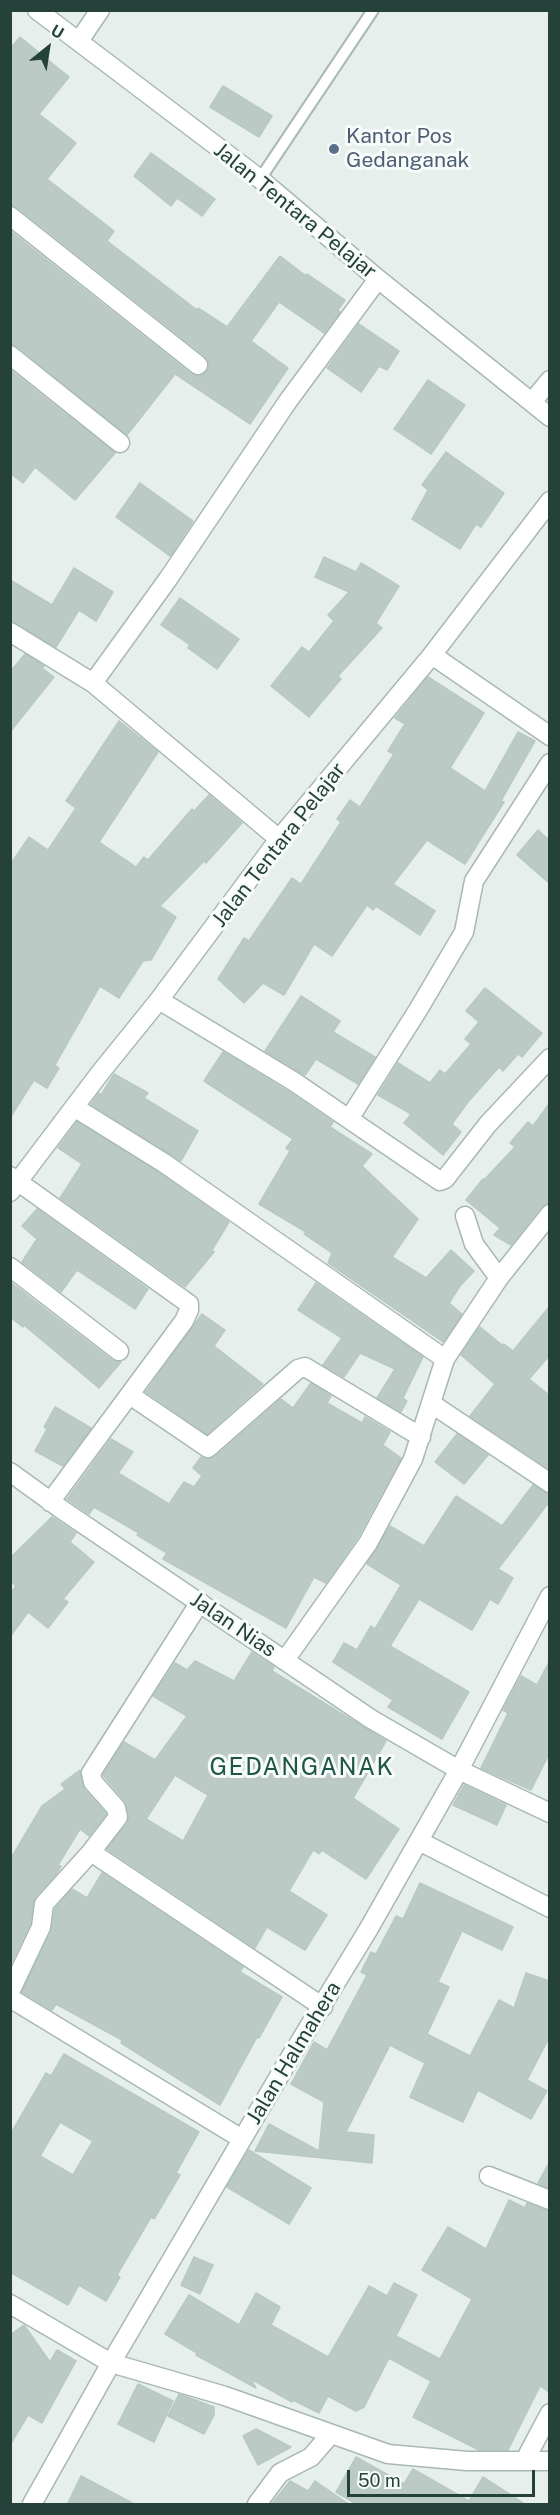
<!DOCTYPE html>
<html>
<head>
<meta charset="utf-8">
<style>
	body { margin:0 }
	#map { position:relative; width:560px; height:2515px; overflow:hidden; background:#e6efeb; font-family:"Public Sans",sans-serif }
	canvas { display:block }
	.frame { position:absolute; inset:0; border:12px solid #24423a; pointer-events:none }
	.north { position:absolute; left:18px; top:18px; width:60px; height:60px; -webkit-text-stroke:4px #f7fbf9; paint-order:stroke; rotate:30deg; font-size:16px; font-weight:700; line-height:24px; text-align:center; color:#24423a }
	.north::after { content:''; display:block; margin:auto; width:21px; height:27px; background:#24423a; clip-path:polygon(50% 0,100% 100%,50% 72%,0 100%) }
	.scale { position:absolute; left:347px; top:2470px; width:188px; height:27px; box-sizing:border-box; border:3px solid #24423a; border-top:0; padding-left:8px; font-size:18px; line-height:21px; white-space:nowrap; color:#24423a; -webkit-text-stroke:4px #f7fbf9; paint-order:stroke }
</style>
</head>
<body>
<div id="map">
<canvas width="560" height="2515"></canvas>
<div class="frame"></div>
<div class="north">U</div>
<div class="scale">50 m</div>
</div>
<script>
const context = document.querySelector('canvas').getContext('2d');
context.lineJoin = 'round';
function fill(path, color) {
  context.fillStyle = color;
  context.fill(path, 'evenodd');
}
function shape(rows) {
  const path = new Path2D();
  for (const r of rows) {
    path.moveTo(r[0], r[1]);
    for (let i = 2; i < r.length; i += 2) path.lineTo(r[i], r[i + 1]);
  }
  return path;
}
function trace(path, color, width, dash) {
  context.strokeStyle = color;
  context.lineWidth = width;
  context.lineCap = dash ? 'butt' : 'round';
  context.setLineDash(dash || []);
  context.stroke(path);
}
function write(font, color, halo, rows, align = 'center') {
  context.font = font + ' "Public Sans",sans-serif';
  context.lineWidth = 6;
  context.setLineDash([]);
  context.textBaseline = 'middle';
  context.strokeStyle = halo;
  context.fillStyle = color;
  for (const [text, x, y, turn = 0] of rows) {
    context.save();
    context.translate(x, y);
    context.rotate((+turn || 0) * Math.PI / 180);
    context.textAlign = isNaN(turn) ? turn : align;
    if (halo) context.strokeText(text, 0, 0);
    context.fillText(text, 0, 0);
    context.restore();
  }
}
const building = shape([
	[20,37,69,77,39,114,76,143,47,179,114,231,107,241,197,310,198,308,227,327,280,256,306,276,307,274,345,300,338,310,340,312,324,333,279,302,251,341,288,368,250,424,175,374,127,435,17,346,10,344,10,231,191,374,203,375,209,366,205,356,17,207,10,205,10,49,20,37],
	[223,86,272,116,259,137,210,107,223,86],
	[151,153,215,199,202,216,177,198,171,206,134,176,151,153],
	[359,324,399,351,387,370,379,366,361,392,327,368,359,324],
	[10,370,115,453,75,500,35,467,23,483,10,473,10,370],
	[428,380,465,405,431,454,394,429,428,380],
	[446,452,504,493,481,527,476,524,460,549,412,519,428,490,422,485,446,452],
	[140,483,193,521,170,556,116,517,140,483],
	[324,557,356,572,361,563,399,586,376,623,382,628,338,676,341,679,309,717,271,686,302,647,309,652,334,621,328,615,349,592,315,577,324,557],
	[74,568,113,592,96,621,79,610,56,647,10,621,10,580,52,605,74,568],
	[180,598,239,639,217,669,188,648,190,645,161,625,180,598],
	[25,654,44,666,42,668,54,677,10,732,10,672,25,654],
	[428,677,484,713,450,768,485,791,518,732,535,741,501,801,504,802,465,864,427,840,393,884,435,911,420,935,376,906,373,910,367,905,332,956,314,944,284,995,263,983,244,1003,218,979,244,938,249,941,292,878,301,884,341,822,337,819,350,800,360,807,394,754,388,751,405,724,395,718,428,677],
	[119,721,158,752,99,842,136,867,144,857,148,860,192,809,194,811,209,795,242,823,206,863,204,861,160,906,176,917,151,960,143,961,119,998,100,986,55,1065,59,1068,47,1088,34,1080,10,1118,10,865,29,837,48,850,76,808,66,801,119,721],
	[538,830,549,840,549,883,517,855,538,830],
	[485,988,542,1033,522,1057,518,1054,503,1071,499,1067,468,1102,452,1124,461,1132,443,1155,404,1123,411,1114,378,1095,398,1063,430,1083,440,1070,445,1074,471,1044,465,1039,479,1022,466,1011,485,988],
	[301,996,340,1021,333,1032,375,1057,358,1084,316,1059,305,1075,265,1051,301,996],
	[223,1052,292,1094,333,1122,330,1127,372,1154,362,1166,418,1219,392,1257,426,1278,451,1250,474,1271,460,1286,449,1303,462,1314,443,1342,328,1263,332,1253,304,1234,306,1232,259,1204,290,1151,286,1148,293,1139,204,1081,223,1052],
	[114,1074,148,1093,144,1098,198,1131,181,1161,91,1104,99,1093,101,1095,114,1074],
	[549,1104,549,1203,541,1207,511,1245,494,1235,500,1228,466,1200,483,1179,484,1180,515,1147,510,1143,528,1122,533,1126,549,1104],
	[77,1122,158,1172,229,1222,212,1250,214,1252,185,1287,60,1198,82,1164,58,1148,77,1122],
	[37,1209,148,1289,135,1309,77,1270,61,1292,22,1262,37,1239,22,1226,37,1209],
	[10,1282,112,1360,121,1362,99,1388,24,1325,23,1327,10,1317,10,1282],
	[316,1283,423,1357,403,1398,407,1401,401,1412,377,1398,395,1369,360,1353,344,1377,323,1365,342,1338,298,1310,316,1283],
	[549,1307,549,1356,529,1379,549,1395,549,1469,470,1416,495,1384,461,1355,480,1327,502,1345,504,1344,513,1351,549,1307],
	[202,1314,225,1330,214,1346,263,1384,207,1434,146,1392,202,1314],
	[311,1383,331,1396,327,1403,362,1423,365,1417,390,1432,383,1445,401,1458,358,1537,326,1583,314,1577,286,1628,163,1559,167,1553,137,1535,139,1533,94,1507,89,1514,67,1499,111,1439,133,1452,118,1473,169,1504,184,1482,194,1487,202,1476,193,1468,201,1457,207,1459,215,1457,281,1399,293,1408,311,1383],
	[55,1407,91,1428,63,1466,35,1451,47,1429,44,1427,55,1407],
	[457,1434,488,1455,464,1484,435,1462,457,1434],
	[533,1485,549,1494,549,1502,498,1569,513,1578,498,1604,490,1599,472,1630,419,1599,390,1646,469,1692,442,1739,388,1707,393,1700,333,1662,344,1643,357,1650,371,1626,375,1629,401,1585,367,1564,390,1526,424,1546,456,1496,502,1526,533,1485],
	[52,1517,76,1533,70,1542,94,1562,63,1599,68,1602,48,1628,28,1612,10,1637,10,1594,16,1586,10,1580,10,1558,52,1517],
	[252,1652,274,1667,272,1671,386,1741,353,1798,399,1829,366,1879,322,1850,319,1854,313,1850,289,1891,327,1915,305,1950,267,1927,255,1948,107,1849,127,1824,129,1815,125,1801,103,1775,124,1742,155,1760,187,1716,153,1696,175,1663,187,1670,195,1661,234,1681,252,1652],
	[175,1775,208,1795,183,1841,146,1819,175,1775],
	[549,1662,549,1754,531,1790,481,1768,508,1713,503,1710,521,1676,537,1685,549,1662],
	[80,1770,84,1789,106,1814,89,1836,80,1829,58,1865,61,1866,56,1874,35,1897,30,1924,10,1965,10,1860,42,1806,65,1789,61,1784,80,1770],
	[464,1785,506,1805,497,1825,453,1805,464,1785],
	[102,1873,243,1967,240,1972,282,1997,259,2038,257,2037,220,2105,121,2043,122,2040,56,2004,52,2010,22,1992,51,1932,55,1909,72,1889,87,1898,102,1873],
	[420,1883,513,1927,502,1950,462,1931,438,1982,449,1987,427,2034,470,2056,499,2000,514,2008,526,1973,549,1981,549,2038,527,2080,547,2091,531,2119,478,2090,463,2122,410,2097,425,2063,390,2045,346,2132,374,2135,372,2163,255,2151,269,2124,319,2151,324,2102,291,2084,314,2042,327,2050,367,1975,361,1972,371,1952,376,1954,396,1916,403,1919,420,1883],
	[64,2054,199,2132,176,2173,180,2175,154,2219,151,2217,117,2275,120,2277,106,2301,79,2285,68,2305,10,2272,10,2135,46,2073,51,2076,64,2054],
	[60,2122,93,2141,73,2175,40,2156,60,2122],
	[249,2150,311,2188,289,2224,227,2187,249,2150],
	[549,2163,549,2188,538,2183,549,2163],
	[509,2200,525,2208,527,2203,549,2211,549,2392,540,2386,508,2450,479,2450,413,2417,431,2381,389,2358,364,2407,356,2411,328,2396,319,2413,293,2400,292,2402,251,2379,256,2388,196,2355,197,2353,165,2334,189,2295,239,2325,256,2293,280,2307,271,2325,328,2357,369,2286,387,2296,394,2283,417,2295,396,2336,440,2359,472,2299,422,2270,448,2227,486,2249,509,2200],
	[194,2257,213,2265,200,2294,181,2285,194,2257],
	[24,2325,50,2362,57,2350,76,2361,42,2423,28,2415,10,2445,10,2335,24,2325],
	[138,2384,173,2401,154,2442,118,2424,138,2384],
	[179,2394,214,2407,214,2415,204,2434,168,2416,179,2394],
	[256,2429,291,2447,258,2465,243,2436,256,2429],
	[356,2457,404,2484,413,2469,469,2501,483,2477,526,2505,358,2505,336,2492,356,2457],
	[81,2476,136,2505,67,2505,81,2476],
	[290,2481,308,2491,315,2481,350,2505,271,2505,290,2481]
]);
fill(building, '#bbcac4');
trace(building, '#b8c9c2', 1.5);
const service = shape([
	[260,179,373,10]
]);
const minor = shape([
	[37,10,260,179,378,279,550,417],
	[79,41,100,10],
	[10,216,198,365],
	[10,355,120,443],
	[532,402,550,380],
	[10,632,93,683,279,839],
	[432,655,550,736],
	[93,683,168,579,288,401,378,279],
	[159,1000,293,1081,440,1181,445,1179,488,1124,550,1058],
	[74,1107,164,1163,445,1359],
	[349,1119,418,1010,464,932,474,881,550,763],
	[10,1176,189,1304,189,1310,184,1321,50,1502],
	[10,1192,100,1073,159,1000,279,839,432,655,550,501],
	[465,1216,474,1244,499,1278],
	[10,1267,119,1351],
	[130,1395,208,1448,298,1369,305,1367,421,1437],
	[432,1404,550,1483],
	[10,1472,61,1509,371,1719,459,1770,550,1813],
	[285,1660,368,1543,413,1459,445,1359,499,1278,550,1214],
	[419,1841,550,1908],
	[91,1852,323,2007],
	[10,1992,41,1927,44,1904,91,1852,118,1817,116,1808,93,1782,91,1773,200,1602],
	[10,1998,242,2139],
	[489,2176,550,2200],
	[10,2304,111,2363,225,2396,388,2454,467,2461,550,2461],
	[525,2460,550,2413],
	[32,2504,111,2363,288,2061,368,1930,459,1770,550,1596],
	[257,2504,280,2473,311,2457,331,2434]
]);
trace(service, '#a8b8b2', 14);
trace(minor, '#a8b8b2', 21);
trace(service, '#fff', 10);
trace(minor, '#fff', 18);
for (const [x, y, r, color] of [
	[334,149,6,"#5c6f8a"]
]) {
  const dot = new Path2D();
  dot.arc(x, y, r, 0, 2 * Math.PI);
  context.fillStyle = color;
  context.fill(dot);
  trace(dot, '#f7fbf9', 2);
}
write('21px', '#4e5e75', '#f7fbf9', [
	["Kantor Pos",346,137],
	["Gedanganak",346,161]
], 'left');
write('21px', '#24423a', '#f7fbf9', [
	["Jalan Tentara Pelajar",295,211,39],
	["Jalan Tentara Pelajar",279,845,-52],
	["Jalan Nias",233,1625,34],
	["Jalan Halmahera",294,2053,-59]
]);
context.letterSpacing = '1.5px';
write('24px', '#1f5548', '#f7fbf9', [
	["GEDANGANAK",302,1768]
]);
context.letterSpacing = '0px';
</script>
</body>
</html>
